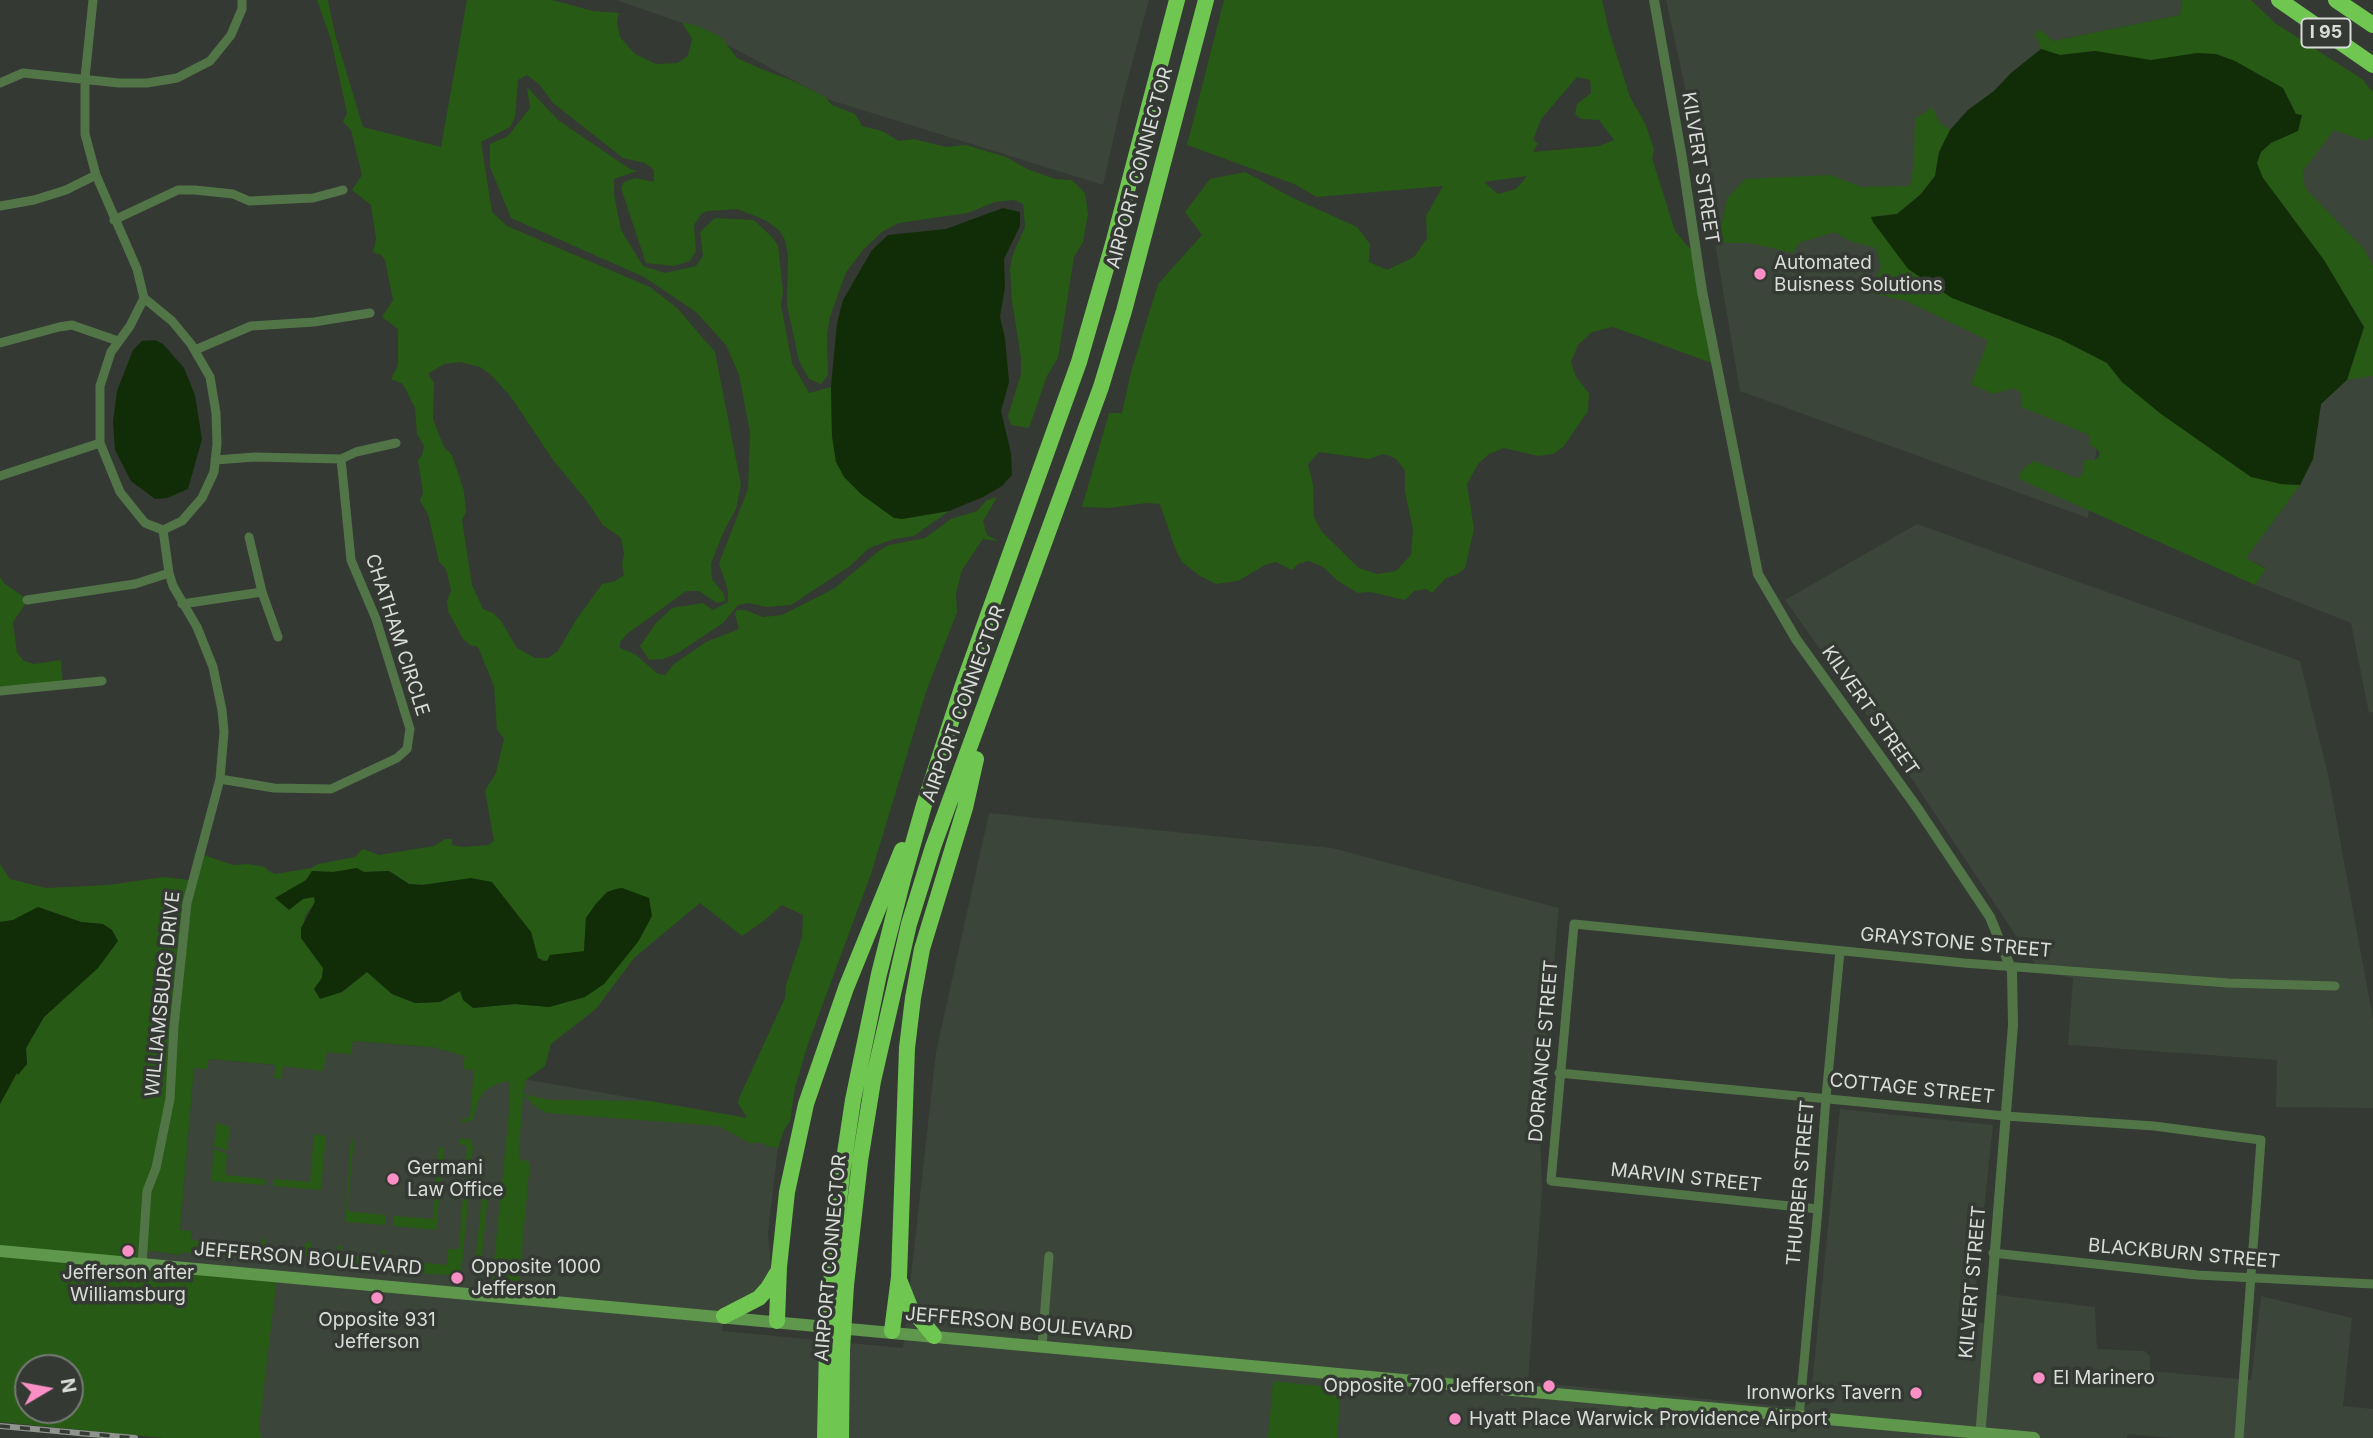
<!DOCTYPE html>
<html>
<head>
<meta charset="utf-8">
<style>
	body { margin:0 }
	#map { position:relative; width:2373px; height:1438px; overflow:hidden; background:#343933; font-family:Inter,sans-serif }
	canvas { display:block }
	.north { position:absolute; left:14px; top:1354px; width:70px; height:70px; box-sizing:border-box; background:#343933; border:2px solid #767a75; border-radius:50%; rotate:80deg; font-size:19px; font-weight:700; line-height:28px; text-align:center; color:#d9dcd8 }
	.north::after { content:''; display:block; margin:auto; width:24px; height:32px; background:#fa8fc6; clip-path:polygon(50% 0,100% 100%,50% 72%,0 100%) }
</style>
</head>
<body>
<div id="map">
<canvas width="2373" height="1438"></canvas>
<div class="north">N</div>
</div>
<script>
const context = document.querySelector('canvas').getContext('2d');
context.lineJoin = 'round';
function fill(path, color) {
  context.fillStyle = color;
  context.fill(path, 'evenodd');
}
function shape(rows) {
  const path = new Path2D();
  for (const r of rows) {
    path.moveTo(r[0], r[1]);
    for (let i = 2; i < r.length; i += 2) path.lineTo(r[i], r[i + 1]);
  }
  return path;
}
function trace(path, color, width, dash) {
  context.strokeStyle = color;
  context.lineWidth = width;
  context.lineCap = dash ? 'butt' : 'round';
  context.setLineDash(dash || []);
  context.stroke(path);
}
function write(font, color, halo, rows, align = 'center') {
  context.font = font + ' Inter,sans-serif';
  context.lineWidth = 7;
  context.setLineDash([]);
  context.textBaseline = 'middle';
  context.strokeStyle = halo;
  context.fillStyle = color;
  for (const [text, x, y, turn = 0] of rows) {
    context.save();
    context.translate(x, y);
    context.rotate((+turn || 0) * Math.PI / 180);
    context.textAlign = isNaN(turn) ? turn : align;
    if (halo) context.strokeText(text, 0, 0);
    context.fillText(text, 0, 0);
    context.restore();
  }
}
fill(shape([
	[616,0,1149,0,1122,101,1103,185,830,100,694,27],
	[1666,0,2182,0,2180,15,2053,41,2041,49,2011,73,1994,91,1968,110,1950,130,1939,152,2107,363,2088,518,1740,391,1702,166],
	[2326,95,2373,121,2373,712,2369,713,2351,623,2255,585,2266,568,2245,558,2300,485,2313,459,2321,404,2347,379,2287,208],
	[1917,524,2300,661,2328,774,2373,1019,2373,1108,2276,1107,2277,1060,2068,1045,2073,978,2040,972,1906,770,1785,600],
	[989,813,1332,848,1559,908,1540,1120,1542,1190,1528,1382,1791,1407,1810,1404,1840,1109,1993,1125,1972,1322,1985,1323,1990,1294,2095,1307,2097,1349,2145,1351,2150,1357,2150,1371,2251,1380,2261,1296,2352,1318,2343,1406,2373,1409,2373,1438,2172,1438,2128,1434,2127,1438,215,1438,0,1413,124,1423,144,1250,180,1255,179,1241,194,1067,208,1059,276,1065,326,1052,353,1041,432,1047,466,1056,512,1077,748,1118,750,1143,764,1143,766,1146,778,1148,768,1233,771,1269,764,1287,724,1312,722,1331,903,1348,936,1052]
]), '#3c4539');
fill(shape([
	[317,0,328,0,335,34,363,127,441,147,467,0,552,0,593,11,619,13,617,21,620,37,635,54,656,64,677,63,688,56,692,39,682,22,697,26,721,37,737,58,761,69,791,80,825,97,832,105,855,114,862,126,882,131,899,141,914,139,946,147,966,145,1006,157,1027,169,1055,179,1072,180,1085,193,1088,214,1083,242,1074,257,1058,358,1047,376,1029,428,1011,425,1008,416,1021,374,1021,358,1012,301,1010,269,1013,254,1025,227,1023,204,1014,200,995,202,968,213,899,223,883,231,863,250,846,272,830,317,827,334,828,375,821,384,809,379,799,361,787,305,788,255,785,240,779,230,765,220,737,209,708,211,701,214,694,225,696,251,690,261,674,266,646,263,621,188,624,182,635,178,654,182,654,170,645,163,623,158,553,103,539,84,527,75,518,80,515,117,510,127,481,142,492,212,507,226,650,287,677,308,715,352,741,485,736,509,724,531,711,563,712,579,724,594,725,601,717,603,699,591,686,591,627,634,620,642,620,648,635,654,658,674,665,675,674,664,706,642,739,629,735,614,737,610,745,610,763,617,782,615,835,588,880,550,889,545,925,538,951,519,977,511,987,500,997,497,983,521,987,535,998,541,983,539,962,570,956,593,957,612,926,692,871,874,808,1044,795,1088,790,1121,784,1130,778,1148,766,1146,764,1143,750,1143,719,1126,547,1113,537,1108,523,1094,519,1151,520,1159,530,1162,519,1283,492,1280,509,1112,510,1081,499,1083,484,1091,478,1102,473,1120,461,1123,461,1119,470,1118,474,1070,463,1069,465,1056,432,1047,353,1041,351,1054,327,1052,323,1071,283,1066,281,1079,274,1078,276,1065,209,1059,207,1069,194,1068,180,1230,191,1231,192,1240,260,1246,264,1237,266,1238,265,1247,304,1250,305,1243,311,1242,311,1250,308,1256,297,1263,181,1252,181,1255,144,1250,141,1264,277,1276,259,1429,262,1438,163,1438,0,1422,0,1104,7,1088,17,1072,27,1065,26,1048,44,1017,98,968,103,924,81,922,38,907,13,920,0,922,0,864,10,879,46,888,108,885,164,877,190,880,195,852,233,865,248,864,265,867,270,872,275,874,311,868,318,864,355,857,363,849,379,855,434,846,445,839,452,839,452,845,463,847,488,845,494,841,485,790,496,773,504,738,497,730,494,686,478,647,470,645,463,639,448,611,447,601,451,590,446,569,439,562,428,514,420,501,423,493,418,460,422,455,424,446,417,434,415,408,403,384,391,379,398,365,398,329,382,317,393,300,385,260,380,254,373,253,376,239,371,205,352,190,362,175,351,130,343,122,347,113,331,40],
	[460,362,480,367,491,375,511,397,553,460,586,500,603,525,621,538,624,554,622,565,624,575,615,581,602,584,576,620,558,651,548,658,535,658,517,648,501,621,493,613,483,609,472,585,462,520,466,512,464,491,452,455,444,447,433,419,434,383,428,374,444,364],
	[357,869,364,872,389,871,409,884,433,885,531,932,538,958,547,961,550,955,584,952,586,918,595,905,607,892,616,889,585,997,549,1007,515,1004,474,1008,460,991,440,1002,415,1003,392,994,367,972,342,992,314,990,322,977,323,968,301,938,305,916,315,902,314,896,303,899,312,871,333,872],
	[700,903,742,936,765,920,782,905,803,915,802,937,786,985,785,998,739,1098,738,1103,747,1118,650,1101,549,1100,523,1094,526,1080,545,1066,551,1044,596,1009,634,958],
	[28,1368,70,1368,70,1410,28,1410],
	[1224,0,1602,0,1609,31,1630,97,1645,123,1654,149,1652,158,1675,231,1690,249,1695,250,1712,363,1613,327,1592,332,1578,345,1571,362,1576,377,1589,393,1588,411,1564,446,1553,454,1538,456,1504,448,1489,454,1478,464,1467,484,1474,529,1465,568,1458,574,1446,578,1432,593,1426,589,1414,591,1405,600,1370,592,1358,593,1338,581,1323,567,1309,561,1298,564,1292,570,1276,562,1265,565,1238,581,1216,584,1200,576,1182,562,1175,548,1160,504,1147,503,1109,508,1082,507,1109,413,1122,413,1131,372,1158,284,1202,235,1185,212,1210,179,1245,172,1293,198,1357,227,1370,244,1369,262,1387,270,1414,257,1427,238,1426,216,1443,186,1317,197,1294,184,1187,145],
	[1577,77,1590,80,1591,93,1577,104,1575,114,1581,119,1599,120,1614,140,1599,146,1533,152,1538,143,1533,140,1541,119],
	[1527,176,1516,189,1498,194,1484,182],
	[1319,452,1369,459,1383,454,1395,458,1405,470,1405,492,1413,529,1411,555,1396,571,1377,574,1359,568,1322,532,1314,517,1313,484,1308,464],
	[2182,0,2251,0,2275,23,2362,79,2373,92,2373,136,2365,141,2334,130,2303,171,2305,188,2364,249,2373,266,2373,376,2347,380,2364,327,2324,260,2263,178,2095,51,2060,55,2041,49,2037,38,2033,37,2040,29,2053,41,2180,15],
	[527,87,558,120,630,169,637,171,614,179,614,194,621,230,643,266,665,273,696,266,703,256,700,232,715,218,754,220,771,236,778,245,783,291,781,305,792,363,809,393,831,387,832,436,836,462,902,519,949,511,914,536,894,539,869,548,850,566,791,605,766,607,749,603,738,605,723,623,678,653,663,659,649,660,640,646,656,623,672,608,703,603,713,610,728,602,728,591,719,563,748,489,750,432,739,375,726,345,696,312,644,277,511,218,490,167,490,144,508,136,530,108],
	[1932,107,1940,123,1950,130,1939,152,1935,176,1921,194,1897,214,1871,217,1873,222,1909,269,1952,298,2060,339,2107,363,2122,382,2281,484,2300,485,2246,558,2266,569,2255,585,2021,480,2019,475,2024,468,2034,461,2076,478,2082,475,2085,460,2095,460,2099,456,2099,451,2090,444,2090,437,2087,434,2022,407,2022,394,2014,388,1993,394,1971,384,1986,347,1987,340,1907,301,1870,293,1881,267,1876,248,1850,241,1835,232,1799,243,1793,253,1750,243,1718,243,1727,199,1745,179,1831,175,1861,187,1910,186,1914,161,1915,119],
	[0,577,4,583,28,600,13,622,17,653,24,661,34,664,61,660,63,686,0,694],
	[216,1123,230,1127,227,1151,214,1146],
	[314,1134,326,1136,321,1190,273,1186,273,1179,310,1182],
	[460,1138,471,1140,473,1147,461,1276,347,1268,343,1265,337,1256,337,1247,339,1245,342,1245,342,1254,381,1258,382,1250,385,1250,386,1259,447,1265,448,1249,459,1249,467,1146,459,1144],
	[351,1139,354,1139,347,1211,386,1215,385,1225,345,1222],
	[439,1147,444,1147,436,1230,393,1226,394,1216,433,1219],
	[487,1147,484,1183,488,1196,481,1265,476,1265,475,1264],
	[214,1149,227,1154,225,1175,265,1179,265,1185,211,1181],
	[1273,1381,1336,1388,1340,1397,1337,1438,1268,1438]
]), '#275a14');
fill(shape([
	[2041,49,2060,55,2095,51,2151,60,2197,53,2216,54,2235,61,2283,88,2296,114,2302,115,2298,131,2271,143,2261,152,2257,163,2263,178,2324,260,2364,327,2347,380,2321,404,2313,459,2300,485,2281,484,2251,477,2161,414,2122,382,2107,363,2060,339,1952,298,1908,269,1873,222,1871,217,1897,214,1921,194,1935,176,1939,152,1950,130,1968,110,1994,91,2011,73],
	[1003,208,1020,212,1020,226,1004,259,1005,287,1000,317,1005,338,1009,382,1001,411,1011,453,1012,475,1002,486,983,497,949,511,902,519,894,518,862,495,844,477,836,462,832,436,831,387,837,323,843,300,872,250,888,235,946,229],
	[155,340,163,344,184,368,195,395,202,439,188,489,167,498,155,499,131,481,115,450,113,422,117,391,133,350,142,341],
	[357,868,364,872,389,871,409,884,422,885,471,878,492,882,531,932,538,958,543,961,547,961,550,955,584,951,586,918,595,905,607,892,616,889,622,888,649,898,652,916,638,942,604,984,585,997,549,1007,515,1004,473,1008,463,1000,460,991,440,1002,415,1003,392,994,367,972,342,992,320,999,314,989,322,978,323,968,301,938,301,928,315,902,314,897,303,899,289,910,275,898,306,880,312,871,333,872],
	[38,907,81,922,103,924,112,930,118,941,98,968,44,1017,26,1048,27,1064,18,1075,17,1073,0,1104,0,922,13,920]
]), '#112d07');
trace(shape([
	[93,0,85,78,85,134,96,175,137,269,144,298,172,321,191,344,210,377,216,413,217,444,214,472,202,498,182,521,163,530,145,523,120,492,100,443,100,386,111,352,130,326,144,298],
	[0,83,23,73,119,83,147,83,177,78,210,61,231,35,242,9,242,0],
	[0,206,34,200,66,190,96,175],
	[114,220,178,190,195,190,233,194,249,201,313,198,343,190],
	[0,343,59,327,72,325,118,341],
	[195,350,251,326,314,322,370,313],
	[341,459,356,452,396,443],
	[215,460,255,457,341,459,351,560,376,619,410,729,407,749,397,758,331,789,274,788,220,779],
	[0,476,100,443],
	[249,537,262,592,278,637],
	[27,600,135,584,169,573],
	[182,604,262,592],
	[0,691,102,681],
	[1559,1073,2005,1116,2154,1126,2261,1140,2239,1438],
	[1818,1209,1551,1181,1574,924,1964,963,2228,983,2335,986],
	[1993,1253,2197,1275,2373,1284],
	[142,1264,147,1191,156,1168,170,1099,174,1026,187,903,220,779,224,732,222,710,213,667,197,627,173,586,169,573,163,530],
	[1042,1346,1049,1256],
	[1799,1417,1818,1209,1826,1097,1840,951]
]), '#527548', 9);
trace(shape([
	[1654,0,1682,158,1702,291,1758,574,1796,639,1918,809,1990,917,2012,971,2013,1025,1980,1438]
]), '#527548', 10);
trace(shape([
	[0,1251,2034,1438]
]), '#5f974d', 12);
trace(shape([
	[2279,0,2373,65],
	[2336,0,2373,25],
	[900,1282,910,1307,934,1336],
	[831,1283,842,1173,853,1100,879,974,903,879,924,805,963,685,1079,362,1113,244,1177,0],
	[846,1285,860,1161,873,1081,909,924,933,847,1101,387,1124,311,1206,0],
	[724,1316,759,1298,768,1288,777,1273],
	[777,1321,779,1267,787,1192,806,1104,846,988,902,850],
	[892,1331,899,1277,907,1048,913,998,922,949,965,808,976,759],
	[825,1438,827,1347],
	[841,1438,842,1350]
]), '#6fc752', 16);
const rail = shape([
	[0,1426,135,1438]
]);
trace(rail, '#90948f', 6);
trace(rail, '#343933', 3.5, [10]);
trace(shape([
	[827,1347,831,1283],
	[842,1350,846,1285]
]), '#6fc752', 16);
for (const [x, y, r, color] of [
	[1760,274,7,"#fa8fc6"],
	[393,1179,7,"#fa8fc6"],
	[128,1251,7,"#fa8fc6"],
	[457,1278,7,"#fa8fc6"],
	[377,1298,7,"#fa8fc6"],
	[2039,1378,7,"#fa8fc6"],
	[1549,1386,7,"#fa8fc6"],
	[1916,1393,7,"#fa8fc6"],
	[1455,1419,7,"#fa8fc6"]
]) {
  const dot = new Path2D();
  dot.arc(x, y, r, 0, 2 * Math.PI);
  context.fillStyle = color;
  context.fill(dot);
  trace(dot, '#343933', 2.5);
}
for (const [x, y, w] of [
	[2326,33,49]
]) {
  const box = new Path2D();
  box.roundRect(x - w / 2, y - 14.5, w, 29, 5);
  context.fillStyle = '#343933';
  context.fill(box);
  trace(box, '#d9dcd8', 2);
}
write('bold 18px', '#d9dcd8', null, [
	["I 95",2326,33]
]);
write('19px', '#d9dcd8', '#343933', [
	["AIRPORT CONNECTOR",1140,168,-75],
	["KILVERT STREET",1700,168,81],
	["CHATHAM CIRCLE",397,635,72],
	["AIRPORT CONNECTOR",964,704,-70],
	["KILVERT STREET",1870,711,55],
	["GRAYSTONE STREET",1956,943,5],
	["WILLIAMSBURG DRIVE",163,994,-84],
	["DORRANCE STREET",1544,1051,-85],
	["COTTAGE STREET",1912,1089,6],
	["MARVIN STREET",1686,1178,6],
	["THURBER STREET",1801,1183,-85],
	["BLACKBURN STREET",2184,1254,5],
	["AIRPORT CONNECTOR",831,1258,-85],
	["JEFFERSON BOULEVARD",308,1259,5],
	["KILVERT STREET",1973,1282,-85],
	["JEFFERSON BOULEVARD",1019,1324,5]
]);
write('19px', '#d9dcd8', '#343933', [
	["Automated",1774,263],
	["Buisness Solutions",1774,285],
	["Germani",407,1168],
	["Law Office",407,1190],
	["Opposite 1000",471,1267],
	["Jefferson",471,1289],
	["Jefferson after",128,1273,"center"],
	["Williamsburg",128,1295,"center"],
	["Opposite 931",377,1320,"center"],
	["Jefferson",377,1342,"center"],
	["El Marinero",2053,1378],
	["Opposite 700 Jefferson",1535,1386,"right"],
	["Ironworks Tavern",1902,1393,"right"],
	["Hyatt Place Warwick Providence Airport",1469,1419]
], 'left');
</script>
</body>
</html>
